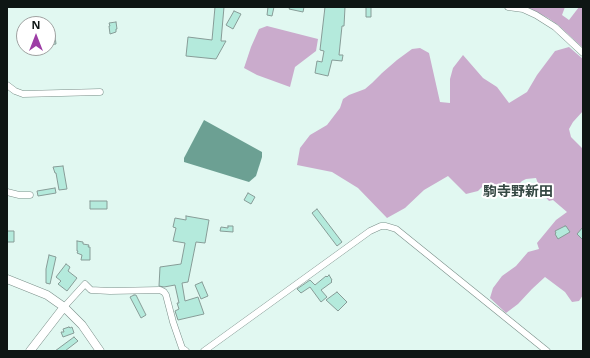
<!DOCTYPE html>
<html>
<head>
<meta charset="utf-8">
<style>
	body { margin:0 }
	#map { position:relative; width:590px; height:358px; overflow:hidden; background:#e1f8f1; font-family:"Noto Sans",sans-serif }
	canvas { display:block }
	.frame { position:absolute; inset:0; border:8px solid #0e1614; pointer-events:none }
	.north { position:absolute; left:16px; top:16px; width:40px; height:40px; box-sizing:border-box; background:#fff; border:1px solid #9fa2a1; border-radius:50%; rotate:0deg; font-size:11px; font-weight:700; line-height:16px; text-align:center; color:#0e1614 }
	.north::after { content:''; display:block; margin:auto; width:14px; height:18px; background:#9d3da5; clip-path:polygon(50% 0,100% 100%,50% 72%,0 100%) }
</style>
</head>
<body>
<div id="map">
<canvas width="590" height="358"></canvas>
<div class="frame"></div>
<div class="north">N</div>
</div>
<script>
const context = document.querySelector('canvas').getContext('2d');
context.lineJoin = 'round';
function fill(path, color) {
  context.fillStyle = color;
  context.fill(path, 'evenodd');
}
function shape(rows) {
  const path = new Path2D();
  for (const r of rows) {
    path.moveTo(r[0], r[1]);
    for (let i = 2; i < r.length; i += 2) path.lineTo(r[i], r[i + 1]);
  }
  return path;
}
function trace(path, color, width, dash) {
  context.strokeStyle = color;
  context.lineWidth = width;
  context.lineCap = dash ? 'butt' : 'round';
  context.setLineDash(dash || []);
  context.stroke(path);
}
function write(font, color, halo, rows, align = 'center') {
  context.font = font + ' "Noto Sans","Noto Sans JP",sans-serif';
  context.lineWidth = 4;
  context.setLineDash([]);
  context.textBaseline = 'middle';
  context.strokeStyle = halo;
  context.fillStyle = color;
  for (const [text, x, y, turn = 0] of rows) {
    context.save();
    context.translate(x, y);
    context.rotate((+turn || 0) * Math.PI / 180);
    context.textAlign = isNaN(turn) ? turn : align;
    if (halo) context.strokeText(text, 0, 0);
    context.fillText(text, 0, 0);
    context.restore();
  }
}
fill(shape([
	[530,7,565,7,562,15,569,20,579,7,583,7,583,48,558,25,548,18,529,8],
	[267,26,318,39,316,51,295,67,290,87,257,75,244,68,251,47,259,29],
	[569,47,583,59,583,111,573,122,569,129,571,137,583,149,583,295,579,301,572,302,565,292,545,277,532,289,518,304,506,313,490,298,493,288,502,276,516,266,528,252,539,249,537,243,556,220,567,212,553,200,549,201,541,192,536,178,526,179,522,181,510,193,506,188,497,191,482,187,478,191,466,194,448,176,424,190,405,208,387,218,358,188,332,172,297,165,300,148,310,135,327,125,340,108,343,99,349,95,365,89,372,83,382,73,397,60,412,49,420,48,429,53,440,102,450,103,450,79,453,68,463,55,483,78,497,87,509,103,527,92,537,75,555,51]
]), '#caabcc');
fill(shape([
	[204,120,262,152,262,157,256,176,249,182,184,162,184,158]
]), '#6ca093');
const building = shape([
	[215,7,224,7,221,41,226,41,216,59,186,56,188,37,212,40,215,7],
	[268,7,274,7,272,16,267,15,268,7],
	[290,7,304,7,303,12,289,9,290,7],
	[325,7,345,7,344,26,342,26,339,55,343,55,342,61,332,60,328,76,315,73,317,61,322,62,324,51,320,50,325,7],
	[366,7,371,7,371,17,366,17,366,7],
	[234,11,241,14,233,29,226,25,234,11],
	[116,22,117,29,116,29,116,32,110,34,109,26,110,26,109,23,116,22],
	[55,36,56,44,48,45,48,37,55,36],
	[63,166,67,189,59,190,56,173,55,173,53,167,63,166],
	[55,188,56,193,38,196,37,191,55,188],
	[248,193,255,197,251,204,244,200,248,193],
	[90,201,107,201,107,209,90,209,90,201],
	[317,209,342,242,337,246,312,213,317,209],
	[186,216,209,220,205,243,196,242,188,282,182,283,185,301,198,297,204,314,178,320,175,311,179,309,177,303,179,303,175,285,164,287,159,286,160,267,181,264,185,243,173,241,176,228,173,227,175,218,186,220,186,216],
	[228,226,233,226,233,232,220,231,221,227,228,228,228,226],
	[565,226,566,226,570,232,558,239,555,234,556,233,555,231,565,226],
	[583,227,583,240,577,234,583,227],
	[7,231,14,231,14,242,7,242,7,231],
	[77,241,83,242,83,244,89,245,88,247,90,247,90,260,81,260,82,255,77,253,78,251,77,251,77,241],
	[49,255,56,257,50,284,46,283,46,269,49,255],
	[66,264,70,267,68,271,77,278,67,291,58,284,61,281,56,277,66,264],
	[329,275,332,280,331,281,332,282,321,290,327,297,321,302,310,287,301,293,297,289,310,280,315,285,326,276,327,277,329,275],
	[202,282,208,296,201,299,195,285,202,282],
	[337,292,347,302,338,311,326,300,337,292],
	[134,295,136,295,146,315,141,318,130,297,134,295],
	[69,327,70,328,72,327,74,333,63,337,61,332,64,332,63,329,69,327],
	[74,337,78,341,65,351,55,351,74,337]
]);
fill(building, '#b4eadc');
trace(building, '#879c97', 1);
const minor = shape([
	[508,7,523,9,536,15,555,27,583,53],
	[7,85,15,91,23,94,100,92],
	[7,192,19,195,30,195],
	[64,307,85,284,91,290,110,291,160,290,164,292,166,295,173,322,182,348,186,351],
	[204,351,370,231,381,226,386,226,396,229,547,351]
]);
const tertiary = shape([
	[7,279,47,295,64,307,82,325,100,351],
	[30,351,64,307]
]);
trace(minor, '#7a8f89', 7);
trace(tertiary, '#7a8f89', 9);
trace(minor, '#fff', 6);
trace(tertiary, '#fff', 8);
write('bold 14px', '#354843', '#fff', [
	["駒寺野新田",518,192]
]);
</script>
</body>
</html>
